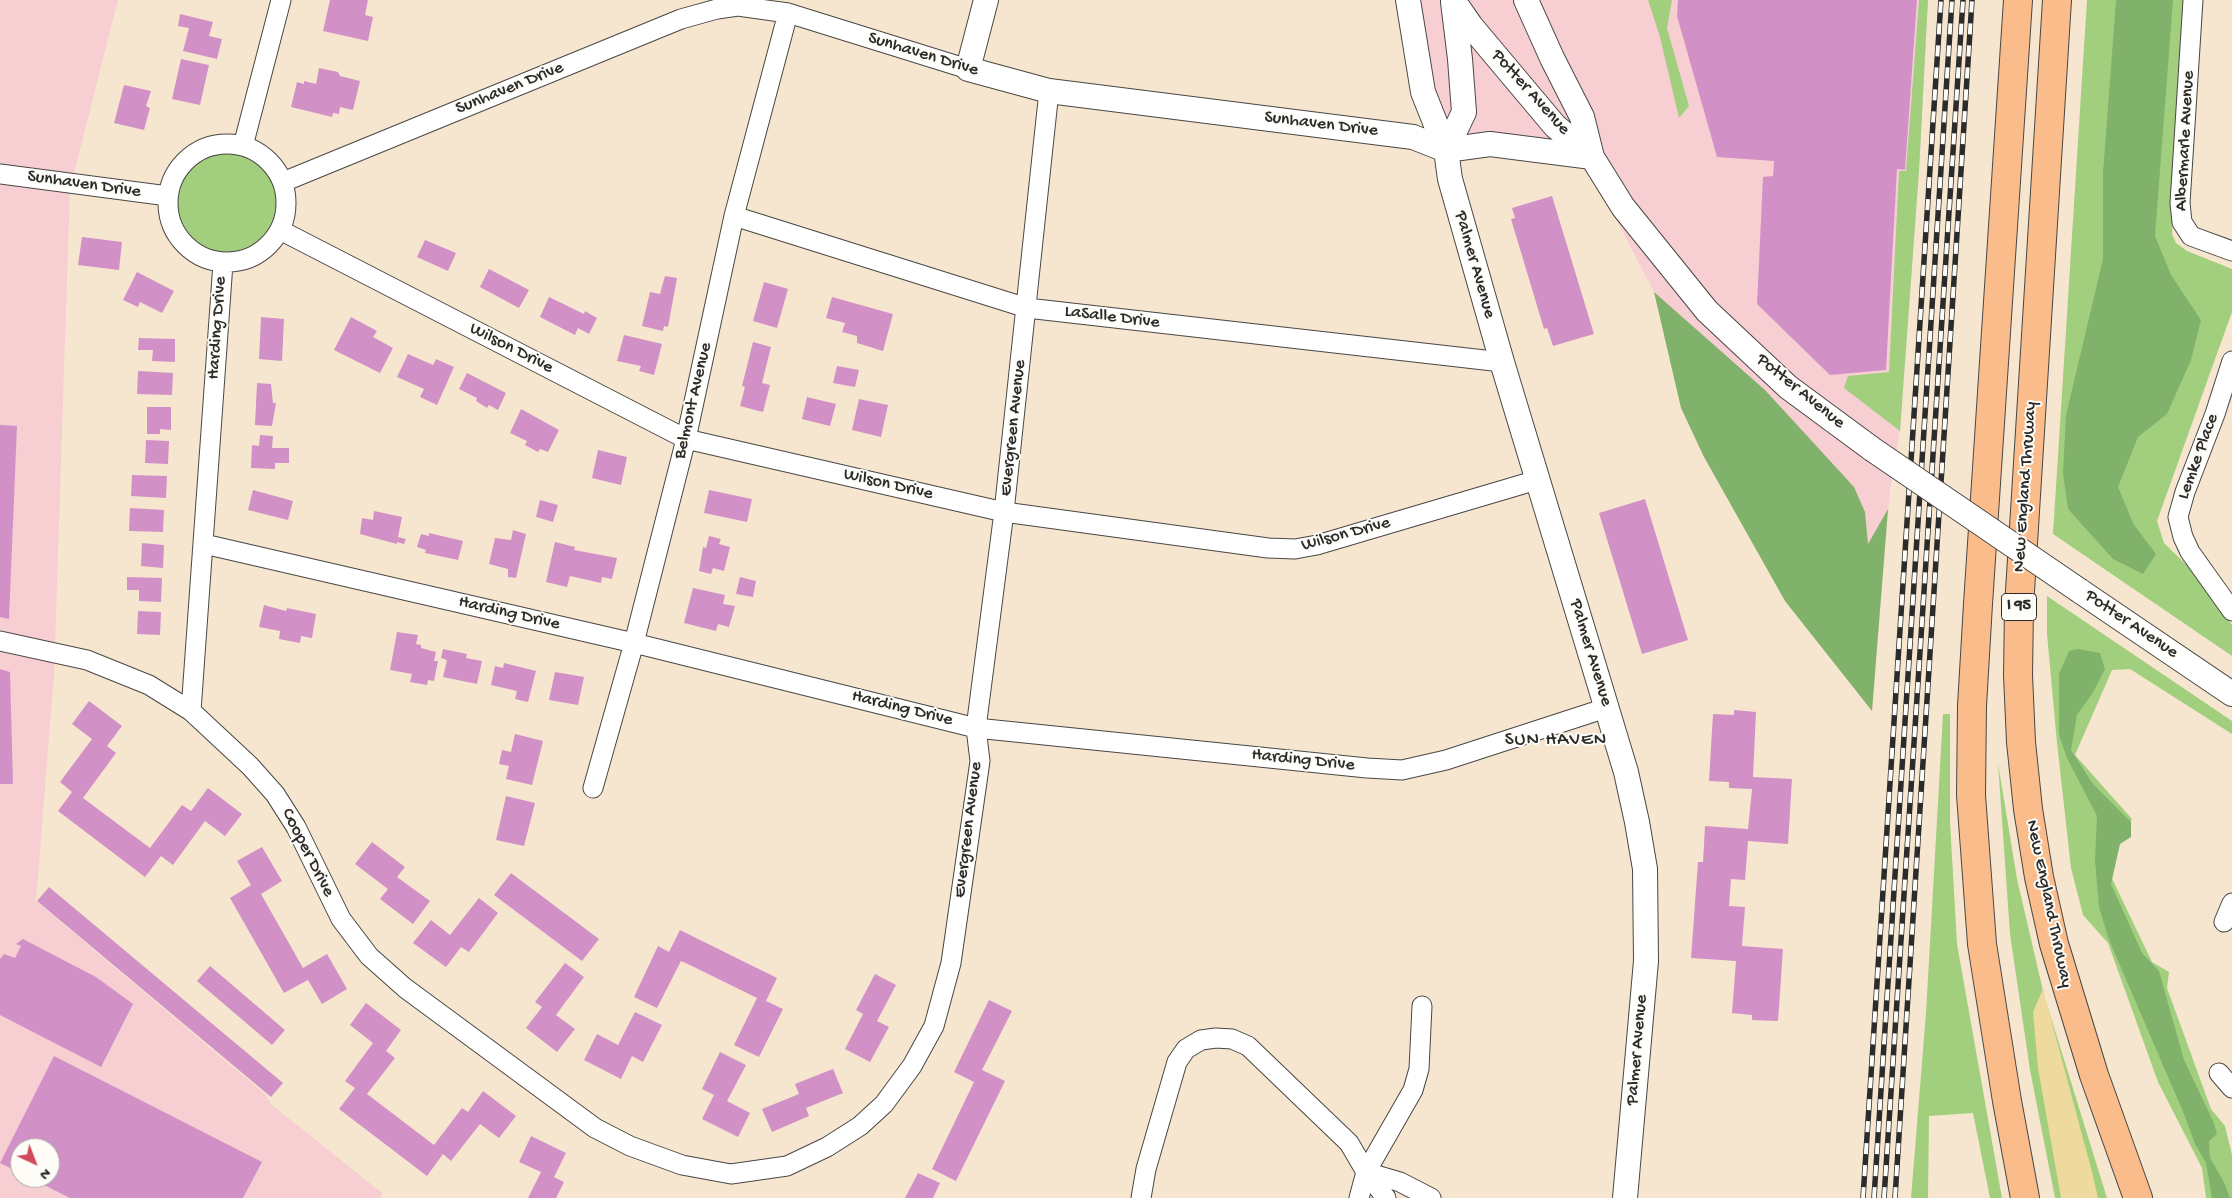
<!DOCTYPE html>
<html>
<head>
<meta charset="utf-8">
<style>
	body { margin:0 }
	#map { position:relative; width:2232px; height:1198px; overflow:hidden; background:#f6e6cf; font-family:"Gochi Hand",sans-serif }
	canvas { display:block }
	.north { position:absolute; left:10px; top:1138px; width:50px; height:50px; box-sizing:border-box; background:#fdfcf7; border:1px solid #a9a8a5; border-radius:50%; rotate:137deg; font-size:14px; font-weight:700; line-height:20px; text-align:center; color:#2b2b2b }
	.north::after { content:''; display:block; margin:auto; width:18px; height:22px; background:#d1495b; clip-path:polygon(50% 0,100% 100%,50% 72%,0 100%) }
</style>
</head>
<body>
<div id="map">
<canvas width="2232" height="1198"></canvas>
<div class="north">N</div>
</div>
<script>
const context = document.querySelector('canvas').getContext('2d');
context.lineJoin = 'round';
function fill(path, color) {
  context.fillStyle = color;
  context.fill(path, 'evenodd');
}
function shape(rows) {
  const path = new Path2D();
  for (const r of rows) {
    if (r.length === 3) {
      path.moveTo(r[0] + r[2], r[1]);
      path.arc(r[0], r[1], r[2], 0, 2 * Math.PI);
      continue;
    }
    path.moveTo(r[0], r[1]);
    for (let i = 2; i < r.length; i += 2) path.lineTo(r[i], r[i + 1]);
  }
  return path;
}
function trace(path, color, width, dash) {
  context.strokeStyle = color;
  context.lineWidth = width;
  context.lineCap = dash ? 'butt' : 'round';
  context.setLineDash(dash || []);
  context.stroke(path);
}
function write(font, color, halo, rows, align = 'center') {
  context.font = font + ' "Gochi Hand",sans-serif';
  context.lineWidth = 4;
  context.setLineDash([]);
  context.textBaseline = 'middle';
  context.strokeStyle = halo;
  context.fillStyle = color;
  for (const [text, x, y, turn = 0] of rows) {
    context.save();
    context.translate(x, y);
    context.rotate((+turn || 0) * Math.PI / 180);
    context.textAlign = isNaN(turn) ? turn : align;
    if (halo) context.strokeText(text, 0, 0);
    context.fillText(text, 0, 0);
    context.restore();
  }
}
fill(shape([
	[0,0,118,0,70,189,54,675,36,901,266,1095,271,1104,382,1193,381,1198,0,1198],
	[20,1148,50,1148,50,1178,20,1178],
	[1404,0,1928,0,1919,171,1900,431,1890,490,1872,711,1581,152,1439,144]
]), '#f7cfd3');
fill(shape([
	[1648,0,1672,0,1667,28,1689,106,1679,118,1660,37],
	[1919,0,1928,0,1919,171,1900,431,1844,388,1848,376,1889,372,1899,171,1906,171],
	[2087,0,2189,0,2172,234,2176,243,2187,251,2232,269,2232,312,2157,521,2164,543,2203,581,2232,625,2232,656,2053,534],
	[228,204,53],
	[2047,596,2232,721,2232,734,2130,669,2112,670,2075,755,2132,819,2107,868,2152,962,2169,972,2167,988,2211,1109,2225,1126,2232,1155,2232,1198,2206,1198,2202,1168,2158,1082,2108,943,2083,915,2071,868,2057,743,2047,634],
	[1943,714,1950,714,1950,821,1957,944,2002,1198,1990,1198,1973,1113,1929,1116,1928,1198,1911,1198,1926,1013],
	[1998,763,2017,879,2044,995,2107,1198,2055,1198,2030,1070,2010,934]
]), '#a2cf7d');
fill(shape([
	[2116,0,2173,0,2155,236,2171,275,2201,320,2191,360,2167,414,2138,437,2118,487,2134,525,2156,554,2143,574,2113,559,2068,509,2063,473,2066,415,2103,259,2103,173],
	[1654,292,1765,390,1854,487,1865,512,1868,544,1888,509,1872,711,1785,601,1704,457,1681,408],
	[2078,649,2100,653,2105,669,2092,694,2077,715,2071,750,2093,784,2131,822,2131,837,2120,844,2111,884,2142,953,2159,971,2184,1060,2214,1123,2217,1134,2209,1141,2210,1158,2224,1182,2230,1198,2212,1198,2206,1163,2195,1144,2184,1114,2109,940,2099,907,2095,860,2097,816,2067,758,2059,735,2059,674,2069,651]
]), '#81b26c');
fill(shape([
	[2043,989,2092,1172,2098,1198,2061,1198,2038,1068,2033,1012]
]), '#eeda9e');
fill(shape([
	[330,0,368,0,365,15,373,17,368,41,323,31],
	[1678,0,1917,0,1905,170,1897,169,1886,370,1830,375,1757,304,1763,177,1773,176,1774,161,1717,157,1677,16],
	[180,14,213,22,209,36,222,39,217,59,183,51,189,28,178,26],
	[181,59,209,65,200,105,172,99],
	[319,68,338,72,340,76,360,81,353,110,340,107,339,114,333,113,332,117,291,107,297,82,304,84,304,81,316,84],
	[124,85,151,91,146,106,150,108,144,130,114,123],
	[1552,196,1594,334,1553,346,1547,328,1544,329,1511,219,1515,218,1512,208],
	[82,237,122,242,119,270,78,265],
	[425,240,456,253,448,271,417,257],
	[489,269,529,290,519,308,480,287],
	[137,272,174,291,162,313,140,302,138,307,123,300],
	[665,276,677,278,668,327,664,326,663,331,642,326,650,292,660,294],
	[764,282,788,289,777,328,753,321],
	[549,297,584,314,585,311,597,318,589,334,578,328,575,335,540,317],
	[832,297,893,314,883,351,857,343,857,336,842,332,845,323,826,318],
	[261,317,284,319,282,361,259,359],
	[351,317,377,331,373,337,393,348,380,373,334,350],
	[624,335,662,344,654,375,639,371,641,366,617,361],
	[139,338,175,339,175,362,152,361,153,350,138,350],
	[753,342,771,347,762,383,770,385,763,412,740,406,745,387,742,386],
	[408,354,433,365,436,359,454,367,437,405,420,397,424,389,397,377],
	[837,366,859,370,855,387,833,383],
	[138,371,173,373,172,395,137,394],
	[467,373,506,393,498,410,489,405,487,408,476,401,477,398,459,389],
	[257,383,271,384,273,403,276,403,272,426,255,425],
	[807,397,836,404,830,426,802,419],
	[859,399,888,405,881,437,852,430],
	[147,407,171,407,171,430,160,429,160,434,147,434],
	[521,409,559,430,548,452,540,449,538,452,525,445,527,441,510,433],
	[0,425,17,426,9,619,0,617],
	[260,435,273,436,272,448,289,448,289,463,275,463,275,469,251,468,252,445,259,446],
	[146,440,169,441,168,464,145,463],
	[598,450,627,457,621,485,592,478],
	[132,475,167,476,166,498,131,496],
	[253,490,293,501,288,520,248,510],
	[709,490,752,499,747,522,704,513],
	[1645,499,1688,640,1642,654,1599,513],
	[540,500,558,505,553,522,536,517],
	[130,508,164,510,163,532,129,531],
	[374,511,402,517,398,537,406,539,404,544,397,542,397,544,360,534,362,518,373,520],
	[513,530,526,534,516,578,508,577,508,569,489,564,495,538,511,540],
	[429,533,463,541,458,560,425,553,426,550,417,547,421,534,429,536],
	[709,536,721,539,719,544,730,547,724,571,713,568,711,574,699,571,703,547,706,548],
	[555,542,575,547,574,550,617,558,612,579,602,577,601,583,570,576,567,587,546,582],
	[142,543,164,545,163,568,141,566],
	[127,577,162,578,161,602,139,601,139,590,127,590],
	[740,577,756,581,753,597,736,594],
	[693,588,725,595,723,604,735,606,729,627,718,624,716,631,684,623],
	[264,605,286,611,287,608,316,614,312,638,301,636,300,643,279,639,280,631,259,627],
	[138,611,161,612,160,635,137,634],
	[397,632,418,635,416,644,421,645,421,648,436,652,434,661,438,661,434,681,428,680,427,685,410,682,412,674,390,670],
	[443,649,467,654,466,658,482,661,477,684,443,677,447,660,441,658],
	[504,663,536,671,528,702,515,699,517,691,491,685,495,666,503,668],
	[0,669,10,672,13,784,0,784],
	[555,672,584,677,578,705,549,700],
	[89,701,122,726,107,746,116,753,83,798,150,848,182,805,191,811,208,788,242,814,225,836,205,821,173,865,161,856,145,877,58,811,72,792,60,782,92,739,72,724],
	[1734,710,1756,712,1753,777,1792,779,1788,844,1748,841,1745,880,1731,879,1729,906,1745,907,1742,946,1783,949,1778,1021,1752,1020,1752,1015,1732,1013,1736,961,1691,958,1698,862,1703,862,1705,826,1748,829,1752,789,1729,788,1729,782,1709,781,1713,714,1734,715],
	[515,734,543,741,532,785,506,779,509,766,499,764,502,750,511,752],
	[506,796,535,803,524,846,496,840],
	[372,842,405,867,397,877,430,901,413,924,380,899,388,889,355,864],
	[262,847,282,881,261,894,303,968,327,954,347,989,322,1004,308,980,284,993,230,898,251,885,237,861],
	[511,873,599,939,582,961,494,895],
	[49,887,283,1083,271,1097,37,901],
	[479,898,498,913,469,952,461,947,446,967,413,943,431,920,450,935],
	[680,930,777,978,766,1001,783,1009,759,1057,734,1045,757,998,694,967,681,961,657,1008,634,997,658,946,669,952],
	[23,939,96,977,133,1004,101,1067,0,1015,0,959,4,954,15,958,21,946,16,944],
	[565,963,584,977,556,1015,575,1029,557,1052,526,1028,542,1007,535,1002],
	[210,966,285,1030,272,1045,197,981],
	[875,974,896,985,877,1021,889,1027,870,1062,845,1049,863,1014,856,1010],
	[989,1000,1012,1011,982,1070,1005,1081,956,1181,932,1169,974,1082,954,1072],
	[366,1003,401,1030,386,1051,395,1058,367,1094,434,1145,462,1108,468,1112,483,1091,516,1116,499,1138,480,1124,451,1161,443,1154,427,1176,339,1109,355,1088,345,1081,373,1043,350,1025],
	[635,1012,662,1025,643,1062,632,1056,621,1079,584,1060,597,1034,618,1045],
	[720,1052,746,1065,727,1101,750,1113,738,1137,702,1119,714,1095,702,1089],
	[54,1056,262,1162,243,1198,70,1198,30,1178,50,1178,50,1148,20,1148,20,1173,0,1163],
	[833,1069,843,1093,806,1108,809,1116,772,1132,762,1109,799,1094,795,1084],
	[531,1136,566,1153,554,1177,564,1182,556,1198,528,1198,541,1172,519,1162],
	[918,1173,940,1183,933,1198,905,1198]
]), '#d291c6');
const minor = shape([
	[2193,0,2180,203,2182,222,2191,236,2232,251],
	[227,203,59],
	[243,146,281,0],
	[0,174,168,196],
	[283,182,681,19,717,9,738,6,788,13,968,69],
	[734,216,1027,308,1502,362],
	[280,230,686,439,1004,512,1268,548,1295,549,1317,545,1537,480],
	[2232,361,2215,414,2185,492,2178,517,2183,537,2190,552,2232,611],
	[204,544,634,643,976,728,1367,768,1402,770,1446,760,1606,708],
	[0,641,87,660,149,685,191,711,250,766,275,794,296,827,341,919,369,956,405,988,595,1128,630,1146,682,1165,731,1174,787,1166,827,1147,860,1126,884,1104,912,1066,934,1026,951,963,980,761,976,728,1004,512,1049,91],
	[191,711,223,263],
	[593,788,634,643,686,439,734,216,788,13],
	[2224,922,2232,903],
	[2219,1073,2232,1088],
	[1366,1172,1400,1182,1431,1198],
	[1141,1198,1146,1169,1177,1062,1186,1049,1201,1040,1216,1038,1232,1039,1248,1046,1349,1143,1366,1172,1386,1198],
	[1359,1198,1366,1172,1413,1090,1419,1069,1422,1006]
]);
const tertiary = shape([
	[986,0,968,69,1049,91,1413,137,1446,150,1490,144,1592,157],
	[1408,0,1423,92,1446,150,1450,179,1502,362,1626,772,1637,822,1645,869,1646,961,1625,1198],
	[1453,0,1471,26,1555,126,1592,157,1623,207,1707,311,1788,387,1872,449],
	[1526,0,1552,58,1582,117,1592,157],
	[1446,150,1464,112,1460,59,1453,2],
	[2080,591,2232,694]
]);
const motorway = shape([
	[2018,0,1978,604,1972,706,1971,795,1982,944,2007,1101,2025,1198],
	[2057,0,2019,607,2018,675,2021,742,2028,809,2039,877,2054,944,2094,1075,2138,1198]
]);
trace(minor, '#494744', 21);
trace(tertiary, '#494744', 26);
trace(motorway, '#494744', 30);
trace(minor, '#fff', 19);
trace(tertiary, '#fff', 24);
trace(motorway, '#fabc8b', 28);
const rail = shape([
	[1863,1198,1941,0],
	[1874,1198,1952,0],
	[1884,1198,1963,0],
	[1895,1198,1972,0]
]);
trace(rail, '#2b2b2b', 5.5);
trace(rail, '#fdfcf7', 4, [11]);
const tertiaryBridge = shape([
	[1872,449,2080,591]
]);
trace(tertiaryBridge, '#494744', 26, []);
trace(tertiaryBridge, '#fff', 24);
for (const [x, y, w] of [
	[2019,607,35]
]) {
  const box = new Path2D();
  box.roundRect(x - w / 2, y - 13.5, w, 27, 4);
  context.fillStyle = '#fdfcf7';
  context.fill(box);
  trace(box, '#2b2b2b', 1);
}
write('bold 16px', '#2b2b2b', null, [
	["I 95",2019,607]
]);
write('18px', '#2b2b2b', '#fdfcf7', [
	["Sunhaven Drive",923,55,17],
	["Sunhaven Drive",510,89,-22],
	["Potter Avenue",1530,93,48],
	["Sunhaven Drive",1321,125,7],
	["Albermarle Avenue",2186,141,-87],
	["Sunhaven Drive",84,185,8],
	["Palmer Avenue",1474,265,74],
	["LaSalle Drive",1112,318,7],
	["Harding Drive",218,328,-86],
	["Wilson Drive",511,349,27],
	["Potter Avenue",1800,392,39],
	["Belmont Avenue",694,401,-77],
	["Evergreen Avenue",1014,428,-84],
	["Lemke Place",2199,457,-70],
	["Wilson Drive",888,485,13],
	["New England Thruway",2026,487,-86],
	["Wilson Drive",1346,535,-15],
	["Harding Drive",509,614,13],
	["Potter Avenue",2131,625,34],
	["Palmer Avenue",1590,653,73],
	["Harding Drive",902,709,14],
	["Harding Drive",1303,761,6],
	["Evergreen Avenue",969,830,-83],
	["Cooper Drive",307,853,63],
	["New England Thruway",2048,904,78],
	["Palmer Avenue",1638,1050,-85]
]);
context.letterSpacing = '1px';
write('19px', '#2b2b2b', '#fdfcf7', [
	["SUN HAVEN",1556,741]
]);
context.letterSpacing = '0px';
</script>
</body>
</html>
